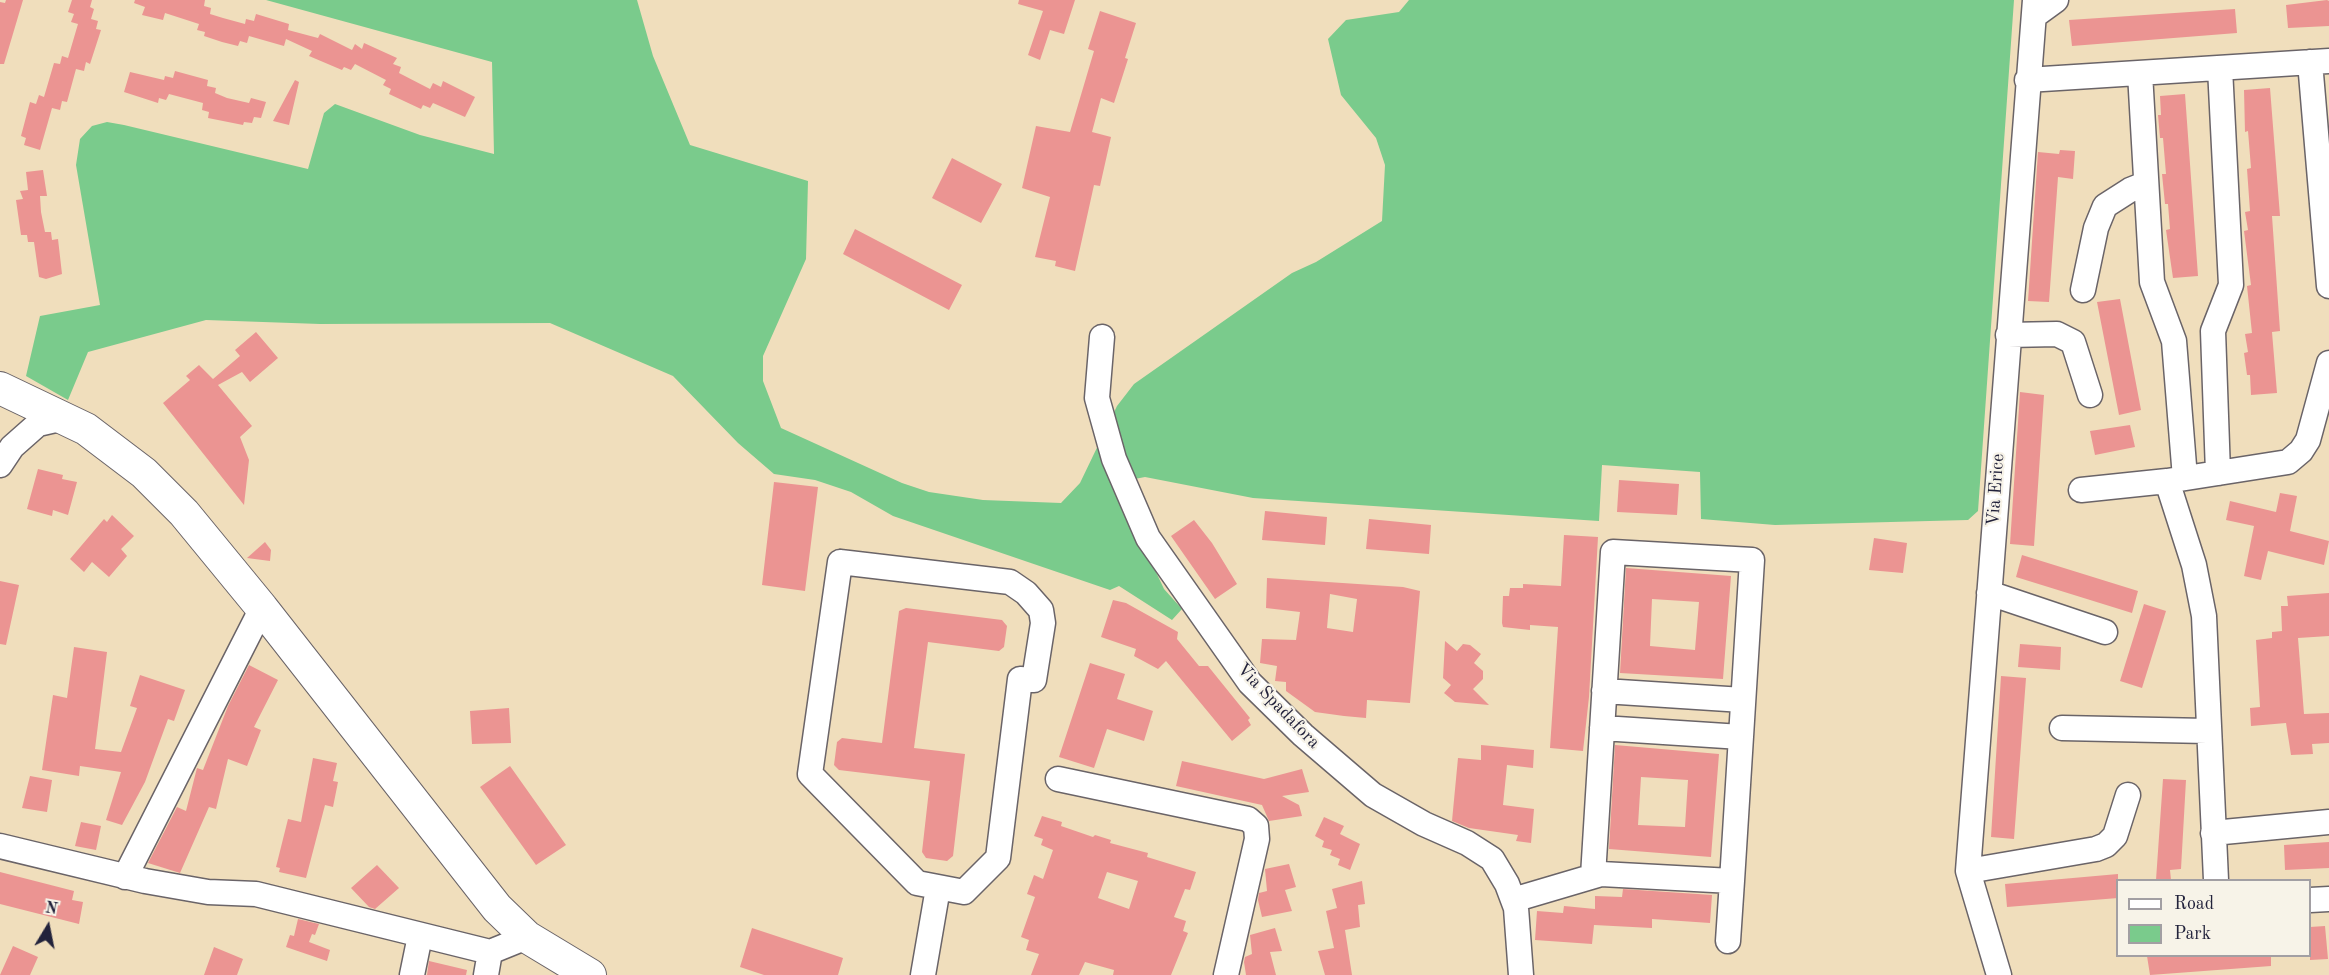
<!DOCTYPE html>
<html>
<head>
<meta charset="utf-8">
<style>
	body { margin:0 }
	#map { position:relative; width:2329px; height:975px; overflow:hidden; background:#f0debc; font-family:"Old Standard TT",serif }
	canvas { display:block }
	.legend { position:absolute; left:2116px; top:879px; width:195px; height:78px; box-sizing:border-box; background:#f7f3e8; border:2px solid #a29fa3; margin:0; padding:8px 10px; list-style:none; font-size:18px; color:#22223b }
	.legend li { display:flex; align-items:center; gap:12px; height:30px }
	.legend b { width:30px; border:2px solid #a29fa3 }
	.north { position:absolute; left:18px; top:897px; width:60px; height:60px; -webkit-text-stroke:4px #f7f3e8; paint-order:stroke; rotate:10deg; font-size:16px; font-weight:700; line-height:24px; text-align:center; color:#22223b }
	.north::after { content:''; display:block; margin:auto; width:21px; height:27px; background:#22223b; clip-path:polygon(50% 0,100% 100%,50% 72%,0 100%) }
</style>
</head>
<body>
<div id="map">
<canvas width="2329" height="975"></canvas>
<ul class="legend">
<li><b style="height:8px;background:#fff"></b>Road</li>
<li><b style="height:16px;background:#7acb8c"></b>Park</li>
</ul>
<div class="north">N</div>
</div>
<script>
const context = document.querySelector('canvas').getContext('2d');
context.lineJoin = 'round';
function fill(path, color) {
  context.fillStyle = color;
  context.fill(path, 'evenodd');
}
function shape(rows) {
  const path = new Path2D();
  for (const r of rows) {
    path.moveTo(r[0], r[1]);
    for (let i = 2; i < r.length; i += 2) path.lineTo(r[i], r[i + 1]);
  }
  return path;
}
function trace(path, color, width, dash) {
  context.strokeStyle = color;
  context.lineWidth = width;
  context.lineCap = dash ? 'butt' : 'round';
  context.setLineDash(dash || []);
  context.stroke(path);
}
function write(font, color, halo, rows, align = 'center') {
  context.font = font + ' "Old Standard TT",serif';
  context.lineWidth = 4.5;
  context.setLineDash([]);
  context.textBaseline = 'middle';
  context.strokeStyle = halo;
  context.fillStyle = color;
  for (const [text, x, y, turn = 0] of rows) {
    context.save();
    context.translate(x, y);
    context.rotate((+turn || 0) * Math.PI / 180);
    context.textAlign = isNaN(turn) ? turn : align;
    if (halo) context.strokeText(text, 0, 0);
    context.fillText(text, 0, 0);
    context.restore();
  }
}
fill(shape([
	[266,0,637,0,653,56,690,145,808,181,806,259,763,356,763,381,781,428,902,483,929,492,983,500,1061,503,1080,483,1117,406,1134,384,1292,273,1316,262,1382,221,1385,165,1376,138,1341,95,1328,39,1346,20,1399,12,1409,0,2014,0,1978,511,1968,520,1775,525,1701,519,1700,472,1602,465,1599,521,1253,498,1145,477,1114,483,1164,589,1182,609,1172,620,1119,586,1110,590,893,516,851,492,815,480,774,474,738,443,673,376,550,323,320,324,206,320,88,352,68,400,26,376,40,316,100,305,76,165,80,139,92,126,107,122,124,125,308,169,324,113,335,104,420,135,494,154,492,62]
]), '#7acb8c');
fill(shape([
	[6,0,23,0,4,64,0,64,0,2,5,3],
	[72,0,92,0,90,7,94,9,91,19,98,21,96,29,101,30,90,64,86,62,84,71,76,69,67,102,62,101,60,110,52,108,40,150,24,145,26,138,21,136,30,102,36,104,39,95,44,97,54,63,60,64,62,56,68,58,78,24,71,22,74,14,68,12],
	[135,0,205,0,204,6,211,8,210,14,223,18,245,24,246,19,254,21,256,14,289,24,288,30,318,38,320,34,352,50,355,44,362,49,364,43,397,58,393,64,401,67,399,73,430,89,433,83,441,87,443,81,475,97,465,117,433,103,430,108,423,105,421,109,389,94,391,89,383,85,386,80,355,64,351,70,344,67,342,70,309,56,312,51,286,39,284,46,249,36,247,43,240,41,238,46,222,42,204,36,205,32,197,30,199,24,165,13,163,20,142,15,145,7,134,3],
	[1019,0,1075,0,1064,34,1050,30,1040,60,1028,55,1043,11,1018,4],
	[2327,0,2329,1,2329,26,2288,28,2286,5],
	[2235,9,2237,33,2072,46,2069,20],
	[1100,11,1136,23,1125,58,1128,59,1114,103,1101,98,1092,132,1111,137,1100,186,1094,185,1075,271,1055,266,1056,261,1035,257,1050,197,1022,188,1036,126,1070,132,1094,51,1088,49],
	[175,71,208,80,207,86,216,88,215,93,227,98,249,103,251,98,266,102,261,118,254,117,252,123,244,122,243,125,208,118,209,112,202,110,203,103,169,94,166,100,159,98,158,103,124,92,130,72,164,80,165,76,173,78],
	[295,80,299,82,289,125,273,121],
	[2270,88,2280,216,2272,216,2280,331,2272,332,2277,393,2251,395,2250,375,2247,375,2244,353,2248,352,2245,334,2252,333,2247,286,2251,285,2244,231,2248,230,2245,212,2250,211,2247,169,2251,168,2248,131,2245,132,2244,90],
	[2185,94,2198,276,2173,278,2166,230,2170,229,2168,204,2165,204,2162,174,2166,174,2163,138,2160,138,2158,115,2161,115,2160,96],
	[2060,150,2075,151,2073,179,2058,177,2049,302,2028,301,2038,152,2059,154],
	[952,158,1002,184,981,223,932,198],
	[43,170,47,196,40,196,41,212,45,232,51,232,52,240,58,239,62,274,46,279,39,277,34,242,28,242,27,235,21,235,16,200,23,199,20,191,28,190,26,172],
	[855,229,962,285,949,310,843,254],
	[2120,299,2141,410,2119,415,2097,302],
	[256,332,278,358,250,382,242,372,218,385,252,426,240,437,249,460,244,505,163,403,190,380,186,376,199,365,213,379,240,356,235,350],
	[2020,392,2044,395,2034,546,2010,544],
	[2130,425,2135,447,2095,455,2090,431],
	[38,469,63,475,62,479,77,482,68,515,53,510,52,516,27,509],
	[1619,480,1679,484,1677,515,1617,512],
	[774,482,818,487,805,591,762,585],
	[2280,493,2297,496,2290,531,2329,541,2324,565,2268,551,2261,580,2244,576,2254,526,2226,520,2230,501,2276,512],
	[1265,511,1327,517,1325,545,1262,540],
	[112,515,134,536,121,549,127,556,109,577,92,562,84,572,70,559,104,519,107,522],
	[1369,519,1431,525,1429,554,1366,549],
	[1194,520,1212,543,1237,584,1215,599,1171,536],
	[1564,535,1598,537,1589,697,1583,751,1550,748,1558,627,1530,625,1530,630,1503,627,1502,623,1503,596,1509,596,1510,588,1523,588,1523,584,1561,586],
	[1874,538,1907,543,1903,573,1869,570],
	[265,542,271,550,270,561,247,558],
	[2022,555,2138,591,2132,613,2016,577],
	[1626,568,1731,576,1723,679,1620,673],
	[1652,599,1699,602,1695,650,1650,646],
	[1267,578,1403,587,1420,591,1410,703,1367,700,1366,718,1344,716,1315,712,1286,691,1286,682,1275,681,1277,666,1260,663,1262,639,1296,640,1300,612,1266,608],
	[1330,594,1357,599,1353,632,1327,628],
	[0,581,19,585,6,645,0,644],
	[2329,593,2329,636,2298,638,2304,714,2329,713,2329,743,2312,744,2313,754,2291,755,2286,723,2251,726,2250,708,2260,707,2256,640,2272,638,2272,632,2282,631,2281,606,2288,606,2287,596],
	[1113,600,1126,603,1178,632,1177,639,1199,666,1208,666,1250,718,1248,720,1251,725,1232,741,1166,661,1158,669,1134,656,1136,649,1101,637],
	[2144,604,2166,611,2142,688,2120,681],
	[906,608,1002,620,1007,626,1004,647,999,651,928,642,914,748,965,754,953,856,947,861,926,858,922,852,930,781,839,770,834,765,837,742,842,738,882,743,899,611],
	[1445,641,1457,651,1463,644,1470,645,1481,654,1474,663,1483,671,1483,679,1473,689,1489,705,1455,702,1444,693,1451,685,1443,678],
	[2020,644,2061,647,2060,670,2018,667],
	[74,647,107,652,95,749,121,752,137,708,130,706,140,675,185,690,174,721,168,719,145,782,122,825,106,820,121,772,80,766,79,776,42,770,53,695,67,698],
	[1090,663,1125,674,1117,699,1153,711,1144,741,1107,729,1094,768,1059,757],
	[249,665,278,680,254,727,261,730,247,766,228,759,216,809,209,807,180,873,148,863,177,807,186,811,197,768,203,770,228,706],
	[2001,676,2026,678,2014,839,1991,837],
	[509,708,511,743,472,744,470,711],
	[1481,745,1534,750,1533,768,1507,765,1503,805,1534,809,1531,843,1516,841,1518,835,1469,828,1452,821,1458,758,1481,760],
	[1615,745,1719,754,1711,857,1609,849],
	[1641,777,1688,780,1685,827,1638,825],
	[313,758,337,763,333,781,338,782,333,807,325,805,306,878,279,872,280,868,276,867,288,819,301,822],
	[1182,761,1264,779,1302,769,1309,792,1282,796,1299,805,1302,816,1269,821,1262,805,1176,786],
	[510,766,566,845,536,865,480,787],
	[30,776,52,780,47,812,22,808],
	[2163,779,2186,780,2181,869,2170,870,2171,880,2156,880],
	[1042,816,1062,822,1061,826,1093,837,1095,835,1111,840,1110,843,1148,853,1147,857,1196,872,1190,890,1185,889,1174,917,1186,921,1183,931,1188,933,1171,975,1113,975,1114,970,1085,962,1079,975,1031,975,1039,954,1026,950,1029,940,1021,937,1035,897,1027,894,1034,875,1043,879,1053,850,1041,845,1043,839,1034,836],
	[1107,872,1138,881,1129,909,1098,898],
	[1324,817,1344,826,1340,834,1360,844,1350,870,1338,865,1340,859,1330,855,1332,850,1322,847,1324,841,1315,836],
	[81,822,101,826,96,850,75,846],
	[2329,842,2329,868,2285,870,2284,845],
	[1289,864,1296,887,1285,890,1292,911,1262,917,1258,900,1259,893,1267,891,1265,869],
	[377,865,399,888,375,909,369,907,351,888],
	[0,872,74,891,72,900,83,902,79,924,0,904],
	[2118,874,2118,898,2007,907,2005,884],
	[1362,881,1365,904,1358,905,1360,927,1345,930,1352,975,1325,975,1318,951,1334,948,1326,911,1337,908,1332,889],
	[1623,889,1712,895,1710,923,1652,919,1652,928,1594,925,1592,944,1535,940,1537,911,1563,913,1564,906,1595,909,1595,896,1622,897],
	[298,919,319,924,315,935,312,934,309,942,330,950,327,961,286,947,290,935,294,936],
	[2325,926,2328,959,2310,960,2310,927],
	[752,928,843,958,838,975,764,975,740,967],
	[1275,928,1282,951,1270,952,1276,975,1246,975,1244,962,1245,957,1252,954,1250,935],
	[13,946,38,957,30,975,0,975],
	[214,947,243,959,237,975,204,975],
	[2147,956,2271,956,2271,966,2150,975],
	[429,961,467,970,466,975,427,975]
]), '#eb9492');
const minor = shape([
	[2034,16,2056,0],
	[2310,62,2329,286],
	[2140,73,2152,282,2174,341,2185,478],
	[2027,80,2329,61],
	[2083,290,2096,228,2105,206,2130,190,2145,184],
	[2008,335,2057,334,2073,342,2090,395],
	[1102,337,1097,398,1114,459,1148,538,1250,683,1303,735,1373,795,1424,824,1467,843,1492,859,1507,884,1516,908,1521,975],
	[0,465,12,447,38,424,64,418],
	[2218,473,2213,331,2231,285,2220,68],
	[2167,481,2194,565,2204,616,2216,880],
	[2081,490,2167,481,2288,462,2301,451,2308,440,2329,363],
	[840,562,1010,582,1026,593,1041,610,1043,623,1034,680,1020,679,998,858,964,892,917,883,810,774,840,562],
	[1989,593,2105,632],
	[1604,691,1743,700],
	[1602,728,1741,737],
	[2062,728,2207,731],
	[1058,779,1248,819,1256,826,1257,839,1226,975],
	[2213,833,2329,822],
	[0,846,145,881,208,892,256,894,490,952,527,937],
	[1968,871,2096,849,2106,845,2115,836,2128,795],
	[1593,876,1613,552,1752,560,1732,881],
	[125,877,262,608],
	[1513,900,1601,874,1732,881,1728,941],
	[2310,900,2329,899],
	[412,975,420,936],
	[486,975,490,952],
	[923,975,938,888],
	[1999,975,1968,871,2035,0]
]);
const major = shape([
	[0,388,86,429,144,473,184,513,262,608,497,908,527,937,590,975]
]);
trace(minor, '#6a6468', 27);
trace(major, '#6a6468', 34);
trace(minor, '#fff', 24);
trace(major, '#fff', 32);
write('18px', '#22223b', '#f7f3e8', [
	["Via Erice",1996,490,-86],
	["Via Spadafora",1278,706,46]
]);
</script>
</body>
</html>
